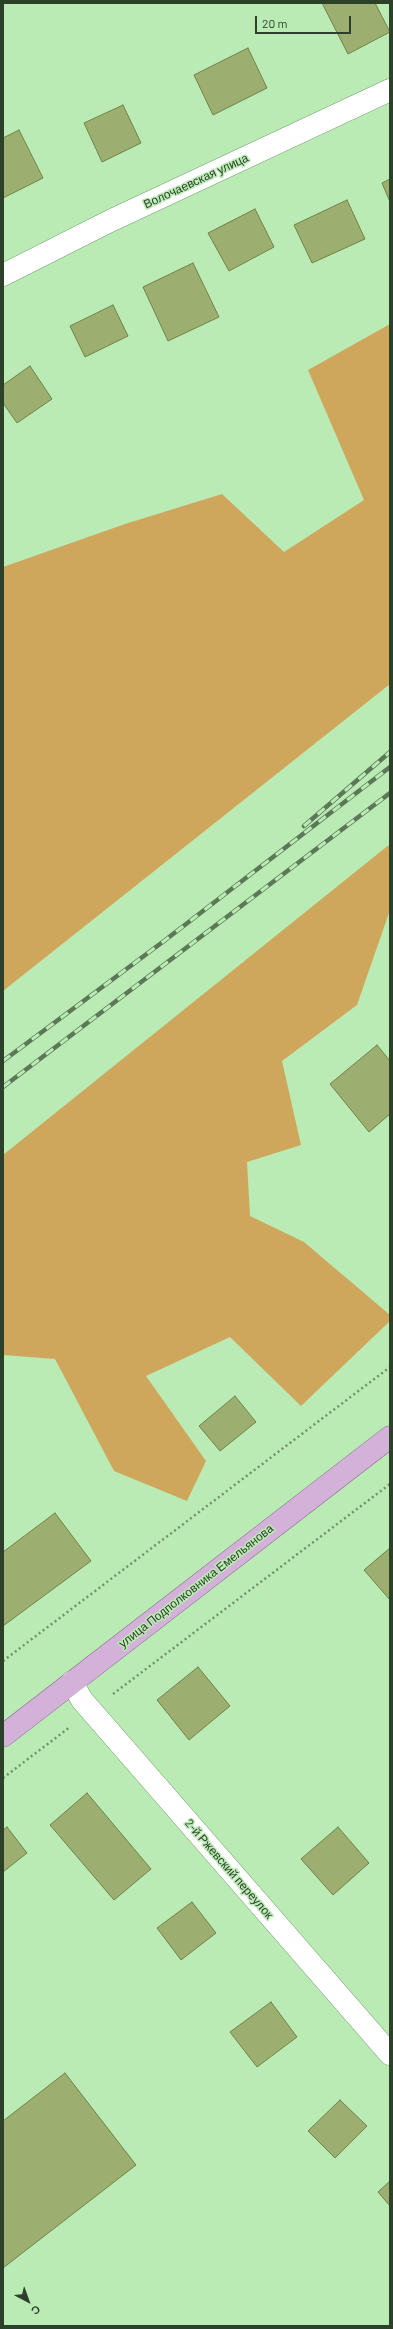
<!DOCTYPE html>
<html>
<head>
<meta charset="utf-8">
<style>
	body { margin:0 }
	#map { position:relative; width:393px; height:2329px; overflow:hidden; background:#bbebb5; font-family:Barlow,sans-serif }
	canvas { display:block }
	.frame { position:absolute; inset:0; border:4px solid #2d402a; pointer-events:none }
	.north { position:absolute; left:8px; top:2281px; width:40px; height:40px; -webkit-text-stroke:3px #bbebb5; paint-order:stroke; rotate:139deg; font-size:11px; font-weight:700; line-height:16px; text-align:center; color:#2d402a }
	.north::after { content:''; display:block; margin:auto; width:14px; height:18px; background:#2d402a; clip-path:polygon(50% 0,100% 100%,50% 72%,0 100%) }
	.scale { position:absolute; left:255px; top:16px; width:96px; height:18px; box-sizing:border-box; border:2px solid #2d402a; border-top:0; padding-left:5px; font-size:12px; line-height:14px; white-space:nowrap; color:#2d402a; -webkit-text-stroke:3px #bbebb5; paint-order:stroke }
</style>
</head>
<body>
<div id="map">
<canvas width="393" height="2329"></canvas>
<div class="frame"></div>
<div class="north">С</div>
<div class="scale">20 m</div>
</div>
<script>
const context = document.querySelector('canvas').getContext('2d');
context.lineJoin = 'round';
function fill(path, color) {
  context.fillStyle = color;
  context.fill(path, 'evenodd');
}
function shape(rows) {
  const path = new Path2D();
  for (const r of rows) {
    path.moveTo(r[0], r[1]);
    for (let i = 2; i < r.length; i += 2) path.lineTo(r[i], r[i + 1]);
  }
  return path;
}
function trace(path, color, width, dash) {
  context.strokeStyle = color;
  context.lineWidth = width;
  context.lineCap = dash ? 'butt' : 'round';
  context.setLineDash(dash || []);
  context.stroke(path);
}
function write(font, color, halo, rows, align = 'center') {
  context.font = font + ' Barlow,sans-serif';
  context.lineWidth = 3;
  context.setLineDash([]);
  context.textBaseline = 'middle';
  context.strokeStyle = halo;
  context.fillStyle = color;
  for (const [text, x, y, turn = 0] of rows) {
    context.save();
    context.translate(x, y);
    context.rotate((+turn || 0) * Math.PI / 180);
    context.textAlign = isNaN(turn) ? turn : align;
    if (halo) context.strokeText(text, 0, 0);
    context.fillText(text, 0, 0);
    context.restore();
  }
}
fill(shape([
	[390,324,390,684,3,991,3,567,125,524,222,494,284,552,364,500,308,370],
	[390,844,390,910,357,1005,282,1061,301,1145,247,1162,250,1216,304,1242,390,1315,390,1321,301,1406,230,1337,146,1376,206,1461,187,1501,114,1471,55,1359,3,1355,3,1155]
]), '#cea75d');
const building = shape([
	[322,3,375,3,390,32,348,54,322,3],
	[248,48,267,88,213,115,194,75,248,48],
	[123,105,141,143,102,162,84,123,123,105],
	[19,130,43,178,3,198,3,138,19,130],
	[390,179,390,202,382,183,390,179],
	[347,200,365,239,312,263,294,225,347,200],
	[255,209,274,247,229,271,208,233,255,209],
	[193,263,219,317,168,341,143,287,193,263],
	[113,305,128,336,85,357,70,326,113,305],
	[30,366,52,399,17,423,3,403,3,385,30,366],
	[377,1045,390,1061,390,1114,369,1132,330,1084,377,1045],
	[235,1396,256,1422,220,1451,199,1426,235,1396],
	[55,1513,91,1561,3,1626,3,1552,55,1513],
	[390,1548,390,1600,364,1570,390,1548],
	[198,1667,230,1706,189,1740,157,1700,198,1667],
	[87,1793,151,1869,114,1900,50,1825,87,1793],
	[7,1827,27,1853,3,1872,3,1830,7,1827],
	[338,1827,369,1863,333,1895,301,1859,338,1827],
	[192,1902,216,1933,181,1960,157,1928,192,1902],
	[271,2002,297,2037,257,2067,230,2032,271,2002],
	[65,2073,136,2165,3,2268,3,2121,65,2073],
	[340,2100,367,2126,335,2158,308,2131,340,2100],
	[390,2181,390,2206,378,2192,390,2181]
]);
fill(building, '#9cae70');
trace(building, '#718245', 1);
const street = shape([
	[3,275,110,221,390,90],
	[72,1682,82,1700,390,2054]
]);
const primary = shape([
	[3,1736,390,1437]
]);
trace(street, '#729f6d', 23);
trace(primary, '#86688b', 23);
trace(shape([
	[3,1661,390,1367],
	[113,1694,390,1484],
	[3,1778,70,1727]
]), '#70916c', 2.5, [2, 3]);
trace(street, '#fff', 22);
trace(primary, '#d3b1d9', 22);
const rail = shape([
	[304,826,390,752],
	[3,1061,164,941,390,767],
	[3,1087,390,793]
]);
trace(rail, '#5b7857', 4.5);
trace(rail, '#bbebb5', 3, [9]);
write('12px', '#2d402a', '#bbebb5', [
	["Волочаевская улица",196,181,-25],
	["улица Подполковника Емельянова",196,1586,-38],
	["2-й Ржевский переулок",229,1869,49]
]);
</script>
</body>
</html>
